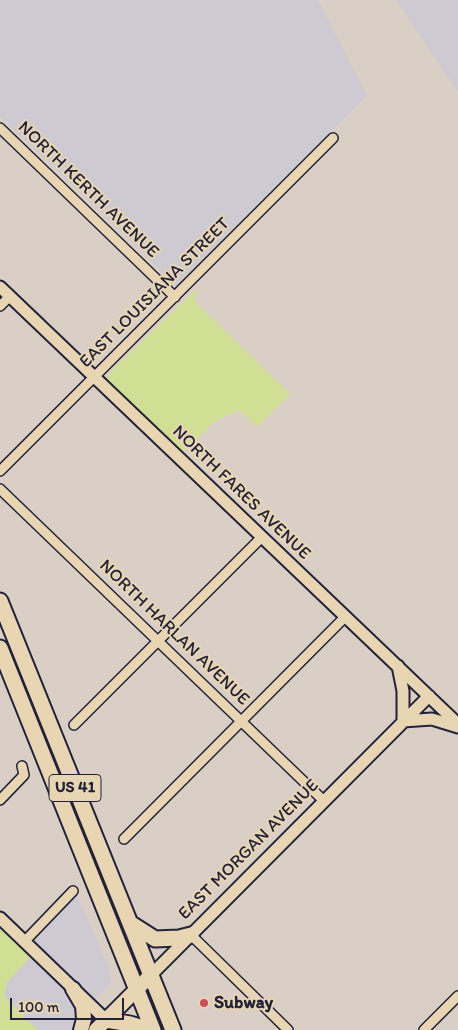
<!DOCTYPE html>
<html>
<head>
<meta charset="utf-8">
<style>
	body { margin:0 }
	#map { position:relative; width:458px; height:1030px; overflow:hidden; background:#d9cfc5; font-family:Itim,sans-serif }
	canvas { display:block }
	.scale { position:absolute; left:10px; top:998px; width:114px; height:22px; box-sizing:border-box; border:2px solid #22223b; border-top:0; padding-left:6px; font-size:15px; line-height:18px; white-space:nowrap; color:#22223b; -webkit-text-stroke:4px #e8d6b3; paint-order:stroke }
</style>
</head>
<body>
<div id="map">
<canvas width="458" height="1030"></canvas>
<div class="scale">100 m</div>
</div>
<script>
const context = document.querySelector('canvas').getContext('2d');
context.lineJoin = 'round';
function fill(path, color) {
  context.fillStyle = color;
  context.fill(path, 'evenodd');
}
function shape(rows) {
  const path = new Path2D();
  for (const r of rows) {
    path.moveTo(r[0], r[1]);
    for (let i = 2; i < r.length; i += 2) path.lineTo(r[i], r[i + 1]);
  }
  return path;
}
function trace(path, color, width, dash) {
  context.strokeStyle = color;
  context.lineWidth = width;
  context.lineCap = dash ? 'butt' : 'round';
  context.setLineDash(dash || []);
  context.stroke(path);
}
function write(font, color, halo, rows, align = 'center') {
  context.font = font + ' Itim,sans-serif';
  context.lineWidth = 4;
  context.setLineDash([]);
  context.textBaseline = 'middle';
  context.strokeStyle = halo;
  context.fillStyle = color;
  for (const [text, x, y, turn = 0] of rows) {
    context.save();
    context.translate(x, y);
    context.rotate((+turn || 0) * Math.PI / 180);
    context.textAlign = isNaN(turn) ? turn : align;
    if (halo) context.strokeText(text, 0, 0);
    context.fillText(text, 0, 0);
    context.restore();
  }
}
fill(shape([
	[0,0,318,0,367,96,176,285,0,116],
	[396,0,458,0,458,92],
	[76,893,108,966,111,983,95,999,33,939],
	[32,956,74,998,82,1010,76,1030,38,1030,7,1000,4,993,7,982]
]), '#cecad2');
fill(shape([
	[195,290,197,293,194,297,197,299,195,302,290,394,257,427,239,410,214,422,185,451,179,450,107,380,108,374],
	[0,925,32,956,7,982,5,993,7,1000,38,1030,0,1030]
]), '#d0df93');
const minor = shape([
	[0,128,175,297],
	[0,306,10,296],
	[0,471,333,138],
	[0,489,324,801],
	[74,725,262,537],
	[0,800,24,775,22,766],
	[124,839,345,617],
	[191,935,288,1030],
	[24,942,73,891],
	[424,1030,458,996]
]);
const tertiary = shape([
	[0,287,458,724],
	[398,666,403,691,403,721,432,719,458,727],
	[0,918,106,1020],
	[151,975,429,696]
]);
const primary = shape([
	[73,989,83,1006,84,1019,81,1030],
	[96,1030,151,975]
]);
const trunk = shape([
	[0,601,173,1030],
	[0,648,153,1030],
	[130,923,155,939,179,938,191,935],
	[106,1020,130,1024,149,1030]
]);
trace(minor, '#22223b', 12);
trace(tertiary, '#22223b', 15);
trace(primary, '#22223b', 18);
trace(trunk, '#22223b', 19);
trace(minor, '#e8d6b3', 9);
trace(tertiary, '#e8d6b3', 11);
trace(primary, '#e8d6b3', 14);
trace(trunk, '#e8d6b3', 15);
for (const [x, y, r, color] of [
	[204,1003,5,"#d1495b"]
]) {
  const dot = new Path2D();
  dot.arc(x, y, r, 0, 2 * Math.PI);
  context.fillStyle = color;
  context.fill(dot);
  trace(dot, '#e8d6b3', 2);
}
for (const [x, y, w] of [
	[75,788,52]
]) {
  const box = new Path2D();
  box.roundRect(x - w / 2, y - 13.5, w, 27, 4);
  context.fillStyle = '#e8d6b3';
  context.fill(box);
  trace(box, '#22223b', 1);
}
write('bold 16px', '#22223b', null, [
	["US 41",75,788]
]);
write('18px', '#22223b', '#e8d6b3', [
	["NORTH KERTH AVENUE",88,190,44],
	["EAST LOUISIANA STREET",155,293,-45],
	["NORTH FARES AVENUE",241,493,44],
	["NORTH HARLAN AVENUE",174,633,44],
	["EAST MORGAN AVENUE",249,850,-45]
]);
write('bold 18px', '#22223b', '#e8d6b3', [
	["Subway",214,1003]
], 'left');
</script>
</body>
</html>
